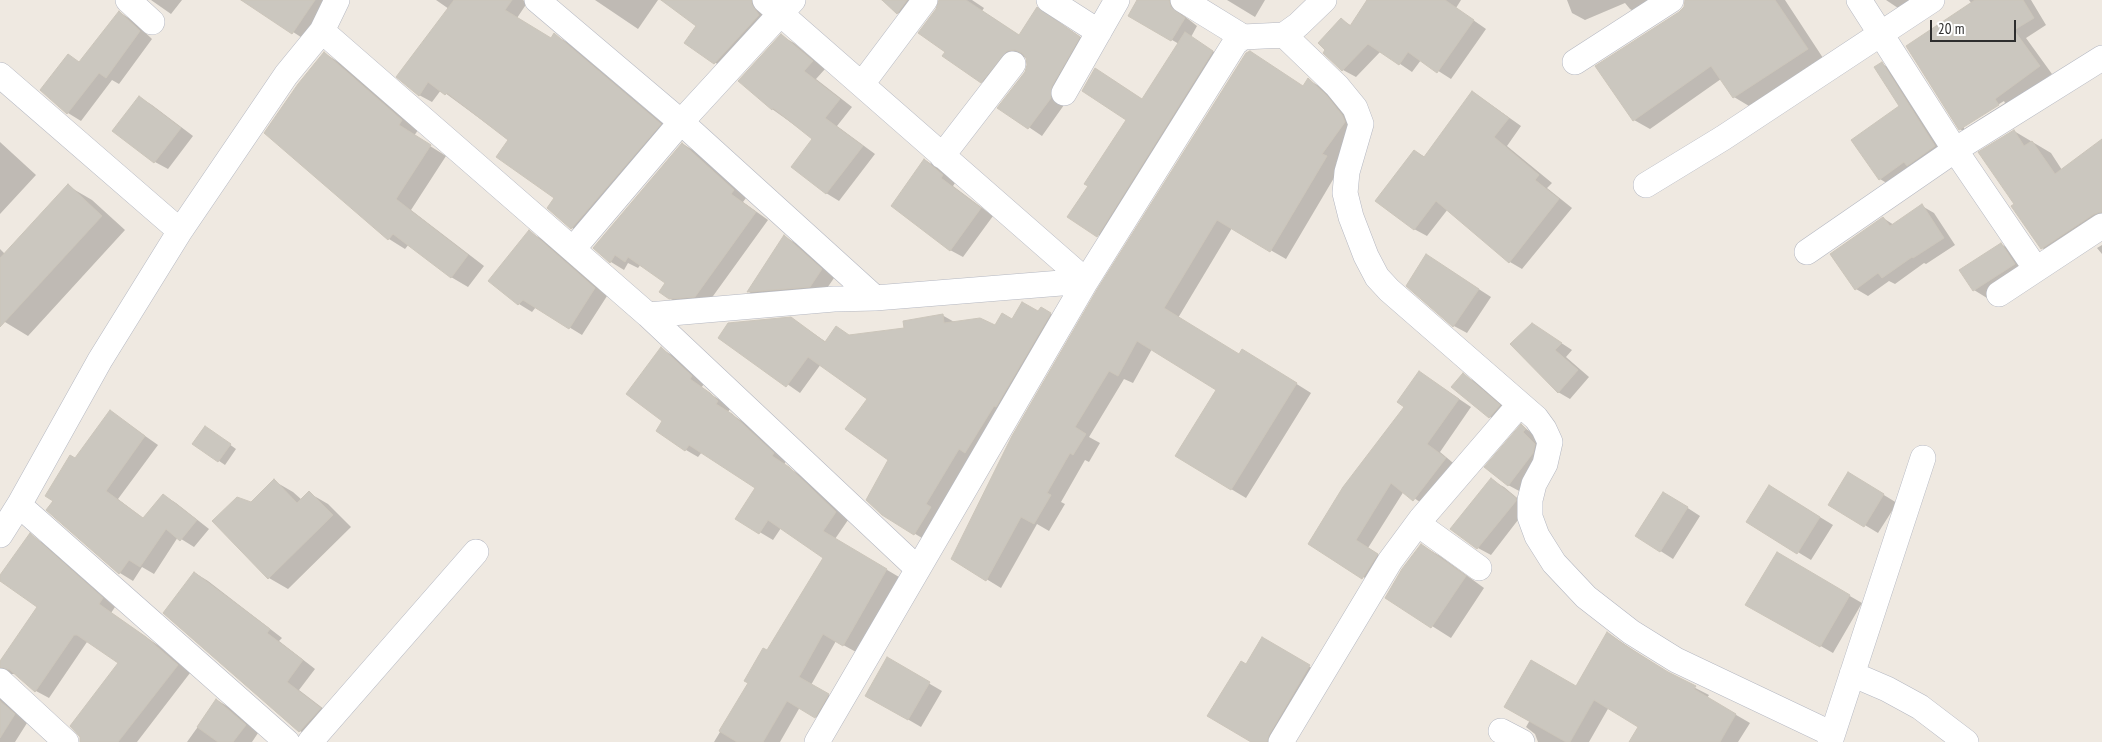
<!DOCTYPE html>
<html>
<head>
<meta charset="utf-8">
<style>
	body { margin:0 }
	#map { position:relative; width:2102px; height:742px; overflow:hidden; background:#efe9e1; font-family:"PT Sans Narrow",sans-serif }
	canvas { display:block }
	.scale { position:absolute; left:1930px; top:20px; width:86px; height:22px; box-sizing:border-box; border:2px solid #2e2e2e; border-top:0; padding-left:6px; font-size:15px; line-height:18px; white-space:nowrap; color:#2e2e2e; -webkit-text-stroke:4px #fff; paint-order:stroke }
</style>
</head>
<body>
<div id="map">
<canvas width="2102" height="742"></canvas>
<div class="scale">20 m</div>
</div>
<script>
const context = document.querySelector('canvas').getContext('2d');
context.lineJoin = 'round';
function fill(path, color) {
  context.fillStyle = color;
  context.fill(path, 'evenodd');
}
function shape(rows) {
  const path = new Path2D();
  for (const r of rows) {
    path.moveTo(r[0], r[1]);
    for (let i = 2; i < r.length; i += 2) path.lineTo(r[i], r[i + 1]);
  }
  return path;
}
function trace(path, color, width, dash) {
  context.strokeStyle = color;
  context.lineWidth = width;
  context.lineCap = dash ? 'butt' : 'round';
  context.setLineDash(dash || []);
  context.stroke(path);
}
fill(shape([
	[151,0,182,0,171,14],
	[244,0,338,0,310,43],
	[436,0,523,0,527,3,517,18,551,39,554,35,567,42,673,132,585,235,572,228,556,198,509,140,441,90,432,102,419,95,449,9],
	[595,0,658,0,638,29],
	[663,0,754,0,764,14,728,71,685,43,697,26],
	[884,0,927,0,911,20,898,13],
	[940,0,972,0,984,8,982,11,1020,36,1050,16,1092,45,1064,105,1042,136,999,107,1026,73,1028,67,1027,57,1020,58,994,89,981,81,947,51],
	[1139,0,1184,0,1181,8,1183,15,1197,26,1191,37,1228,61,1113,244,1098,235,1089,186,1128,120,1111,79,1143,100,1179,44,1129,15],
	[1227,0,1265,0,1255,17],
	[1368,0,1461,0,1456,8,1486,29,1451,79,1421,60,1412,72,1381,51,1356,77,1343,70,1342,20,1352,26],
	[1567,0,1666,0,1642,16,1630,9,1625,3,1585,20,1572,13],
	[1698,0,1785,0,1823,58,1749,106,1734,97,1721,79,1650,129,1634,120],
	[1886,0,1927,0,1907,14],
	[1969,0,2031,0,2046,25,2026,38,2052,74,2007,106,1973,137,1960,129,1907,47,1972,4],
	[2004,101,2005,103,1964,129,1964,126],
	[119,12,132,20,152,39,119,84,112,80,81,121,68,113,41,90,68,56,80,63],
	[781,36,794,43,825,69,816,79,852,107,837,126,875,154,839,201,826,193,814,139,772,109],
	[324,53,340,63,418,130,414,136,446,156,411,210,484,266,468,287,451,277,409,244,405,249,389,239,266,132],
	[1882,64,1895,71,1948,154,1893,187,1880,179,1900,106],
	[1308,80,1323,88,1359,131,1336,163,1341,166,1286,259,1232,228,1178,318,1239,356,1257,359,1311,393,1246,498,1231,489,1218,390,1152,349,1133,383,1124,379,1089,437,1100,443,1089,462,1085,460,1061,502,1065,504,1049,531,1037,524,1001,588,952,558],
	[1473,92,1521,126,1507,146,1552,183,1547,188,1572,208,1522,269,1510,262,1448,209,1427,236,1414,229,1414,151,1425,157],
	[139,97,152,105,193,136,168,169,155,162],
	[2014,131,2051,153,2062,170,2102,141,2102,231,2061,258,2042,248,2016,204],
	[0,142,36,175,0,214],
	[683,144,696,152,746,198,743,202,768,220,708,303,683,306,669,298,667,283,641,264,638,268,628,263,624,270,611,262,595,248],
	[925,160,938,168,955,183,953,186,993,216,963,257,950,250],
	[68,186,92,200,125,230,28,336,0,319,0,249,5,254],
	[1922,206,1934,213,1955,245,1926,264,1924,263,1895,284,1889,281,1868,296,1856,289,1883,218,1894,225],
	[529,232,542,239,607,296,582,335,536,307,532,312,519,304,490,280],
	[784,236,797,244,834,278,823,294,761,299,749,292],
	[2001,244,2014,252,2027,271,1987,298,1974,290],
	[2102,245,2102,254,2097,248],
	[1440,264,1491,297,1467,333,1454,326,1408,286],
	[1041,308,1063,321,927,541,882,514,890,460,869,398,821,364,800,393,720,337,791,318,826,342,851,336,906,329,942,315,956,323,996,327,1038,313],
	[1543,331,1572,350,1566,357,1589,377,1570,399,1558,392],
	[661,349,674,356,704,384,701,388,723,402,730,409,728,412,745,423,786,461,784,465,802,476,848,520,835,539,899,577,856,652,836,641,811,685,841,702,828,724,800,707,780,742,714,742,825,558,781,528,773,540,736,518,756,488,702,452,698,457,686,450,664,421],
	[1419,372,1471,407,1440,452,1458,467,1427,507,1404,491,1368,548,1390,562,1376,585,1310,543,1406,407],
	[1463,375,1476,382,1512,414,1503,425,1490,417],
	[111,412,158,445,118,499,144,519,163,495,176,503,209,529,194,547,178,537,154,574,142,567,133,581,120,573,48,510,76,459],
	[1522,426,1538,437,1535,440,1547,452,1521,492,1508,485],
	[211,431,236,449,225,465,194,444],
	[1491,480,1504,487,1528,507,1491,555,1478,548],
	[274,481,293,492,302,500,309,493,328,504,351,527,288,589,269,578,251,504],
	[1861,481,1897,503,1878,533,1830,504],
	[1782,494,1833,525,1811,560,1748,522],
	[1677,501,1700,516,1673,559,1637,536],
	[30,535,43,543,115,607,111,613,159,646,190,673,137,742,81,742,120,663,89,642,87,642,49,698,36,691,16,674,10,674,0,668,0,664,39,607,0,579],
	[1421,545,1440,556,1484,588,1451,638,1386,597],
	[1777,554,1862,603,1833,653,1747,604],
	[195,573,208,581,282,638,279,641,315,669,299,690,333,716,313,739,300,731,165,613],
	[1608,633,1672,676,1709,695,1707,698,1750,723,1738,742,1631,742,1640,727,1609,707,1589,742,1538,742,1535,734,1526,727,1530,720,1576,687],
	[1262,639,1327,677,1288,742,1253,742,1247,666],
	[887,659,942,691,921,727,866,695],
	[0,693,27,723,15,742,0,742],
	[217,700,230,708,258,733,252,742,187,742]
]), '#0003');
const building = shape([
	[241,0,315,0,292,34,241,0],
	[454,0,512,0,505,10,551,38,554,33,661,124,571,229,547,208,554,198,496,157,508,140,447,93,445,95,428,82,419,96,396,77,454,0],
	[661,0,751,0,752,5,759,15,714,64,684,43,696,26,661,0],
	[882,0,907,0,897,14,882,0],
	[939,0,966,0,1019,35,1037,7,1080,37,1052,86,1051,98,1028,129,997,108,1025,72,1027,65,1026,58,1022,53,1015,50,1007,51,981,83,942,56,945,52,918,33,936,9,939,0],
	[1137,0,1169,0,1171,7,1185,18,1171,41,1128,16,1137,0],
	[1367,0,1445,0,1474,20,1437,73,1408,52,1399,65,1368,44,1342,71,1323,53,1325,50,1318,43,1341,18,1350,26,1367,0],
	[1685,0,1775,0,1808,49,1733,98,1711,66,1633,121,1595,66,1679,12,1684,7,1685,0],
	[1975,0,2023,0,2034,18,2014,30,2040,66,1995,99,1999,105,1959,130,1906,46,1975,0],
	[119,11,140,31,106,78,99,73,67,114,40,90,68,54,79,62,119,11],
	[1185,32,1213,51,1097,237,1067,217,1088,186,1084,184,1126,120,1082,91,1095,68,1142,99,1185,32],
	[781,34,813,61,804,71,840,99,825,118,863,146,826,194,791,167,812,139,773,108,772,110,738,81,781,34],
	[1250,51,1303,86,1308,78,1327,96,1342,115,1345,122,1322,154,1327,156,1270,252,1217,220,1164,308,1239,354,1242,349,1297,383,1231,490,1175,456,1216,390,1137,341,1118,376,1109,371,1075,427,1086,434,1073,455,1070,453,1047,493,1051,495,1034,524,1021,517,986,581,951,559,1012,436,1098,288,1246,53,1250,51],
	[324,52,402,120,399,125,431,145,396,199,468,255,451,278,393,234,388,240,264,133,298,84,324,52],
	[1882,62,1935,146,1907,166,1904,162,1879,180,1851,140,1899,106,1874,67,1882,62],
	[1472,91,1509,118,1494,137,1539,175,1535,180,1559,199,1509,263,1436,201,1414,230,1375,201,1414,150,1424,157,1472,91],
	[139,96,181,128,154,163,112,131,139,96],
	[2014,130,2024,146,2032,141,2055,174,2102,139,2102,212,2094,214,2041,249,2011,206,2014,204,1978,152,2014,130],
	[682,143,734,190,731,194,756,212,695,297,669,299,659,292,665,283,628,257,625,262,615,255,610,263,593,248,682,143],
	[924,159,943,175,941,178,981,208,950,251,891,206,924,159],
	[68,184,102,216,0,327,0,258,68,184],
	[1922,204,1944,238,1913,258,1912,257,1882,278,1878,273,1855,290,1830,254,1883,217,1890,226,1922,204],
	[529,230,595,288,569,329,523,300,518,305,488,281,529,230],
	[784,235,822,269,810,287,747,292,784,235],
	[2001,243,2015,264,1973,291,1959,270,2001,243],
	[1426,254,1479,289,1453,327,1406,286,1426,254],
	[1022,302,1038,311,1041,307,1051,313,996,407,994,406,965,453,959,449,926,504,931,507,914,535,882,515,866,500,888,460,845,429,867,399,808,357,786,387,718,338,728,323,791,317,825,342,836,326,849,335,904,328,903,321,943,314,944,323,980,318,995,325,1002,313,1012,319,1022,302],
	[1532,323,1562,343,1555,350,1578,370,1558,393,1510,344,1532,323],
	[661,347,692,376,690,379,710,393,718,401,716,404,732,414,774,453,772,456,789,467,836,512,823,531,887,569,843,646,823,634,799,677,829,694,815,718,787,701,763,742,737,742,719,731,748,683,744,681,763,648,767,650,823,558,768,520,759,534,735,519,755,488,689,445,685,451,656,431,662,421,626,394,661,347],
	[1419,371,1459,399,1427,444,1446,458,1413,501,1391,483,1356,540,1378,554,1362,579,1308,544,1343,487,1404,407,1397,402,1419,371],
	[1463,373,1500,405,1489,418,1451,387,1463,373],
	[110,410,145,436,106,491,143,518,163,494,197,520,180,541,166,529,140,567,129,560,119,574,46,510,53,501,45,496,70,455,75,458,110,410],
	[1521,424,1526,429,1523,432,1535,444,1533,453,1508,486,1484,467,1521,424],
	[205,426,231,444,218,462,192,444,205,426],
	[1848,472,1884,494,1864,527,1828,505,1848,472],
	[1491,478,1516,498,1516,501,1477,549,1450,529,1491,478],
	[274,479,297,503,309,491,333,515,268,579,212,521,237,497,251,502,274,479],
	[1769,485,1820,517,1797,554,1746,522,1769,485],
	[1663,492,1688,507,1660,552,1635,536,1663,492],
	[30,533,103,598,99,604,146,637,178,665,118,742,80,742,80,737,70,726,118,663,77,635,74,635,35,692,10,670,0,667,0,661,37,607,0,581,0,575,30,533],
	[1421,544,1466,576,1431,628,1385,598,1402,569,1421,544],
	[1777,552,1850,595,1820,647,1745,605,1777,552],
	[194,572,270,629,267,633,303,660,287,682,321,708,299,732,163,613,194,572],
	[1607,632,1623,644,1668,672,1696,686,1694,689,1736,714,1720,742,1629,742,1638,727,1594,700,1570,742,1566,742,1504,707,1531,660,1576,686,1607,632],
	[1262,637,1310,665,1269,735,1267,742,1251,742,1207,716,1241,661,1246,664,1262,637],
	[887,657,930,682,908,720,865,696,887,657],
	[216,699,246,725,233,742,218,742,197,727,216,699],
	[0,701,15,714,0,738,0,701]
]);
fill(building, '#cbc7bf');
trace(building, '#cbc5ba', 1);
const street = shape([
	[128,0,152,22],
	[537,0,681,122,875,298],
	[765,0,1086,281],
	[1049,0,1099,32],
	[1183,0,1243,37],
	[1859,0,1955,150,2036,269],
	[322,31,648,315,918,569],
	[1284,35,1337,86,1355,108,1361,124,1347,172,1345,193,1351,217,1366,256,1377,277,1389,290,1536,418,1544,429,1550,442,1545,464,1534,484,1530,500,1530,517,1537,536,1554,563,1586,597,1631,632,1676,660,1832,734],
	[1575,62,1671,0],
	[0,75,180,231],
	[862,84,925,0],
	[1064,93,1117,0],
	[942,156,1013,64],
	[1646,185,1723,138,1932,0],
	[573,249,681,122,793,0],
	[1807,252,1955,150,2102,58],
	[1999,294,2102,226],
	[648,315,834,299,875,298,1086,281],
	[19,505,287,742],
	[1418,524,1479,568],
	[0,535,19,505,100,360,180,231,286,75,322,31,337,0],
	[1852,674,1887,689,1920,707,1966,742],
	[0,681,66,742],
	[1501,731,1522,742],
	[310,742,476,552],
	[817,742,1086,281,1235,43,1243,37,1284,35,1298,25,1324,0],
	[1281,742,1390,561,1421,519,1520,404],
	[1830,742,1923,458]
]);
trace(street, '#b4b7c1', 26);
trace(street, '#fff', 25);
</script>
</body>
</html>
